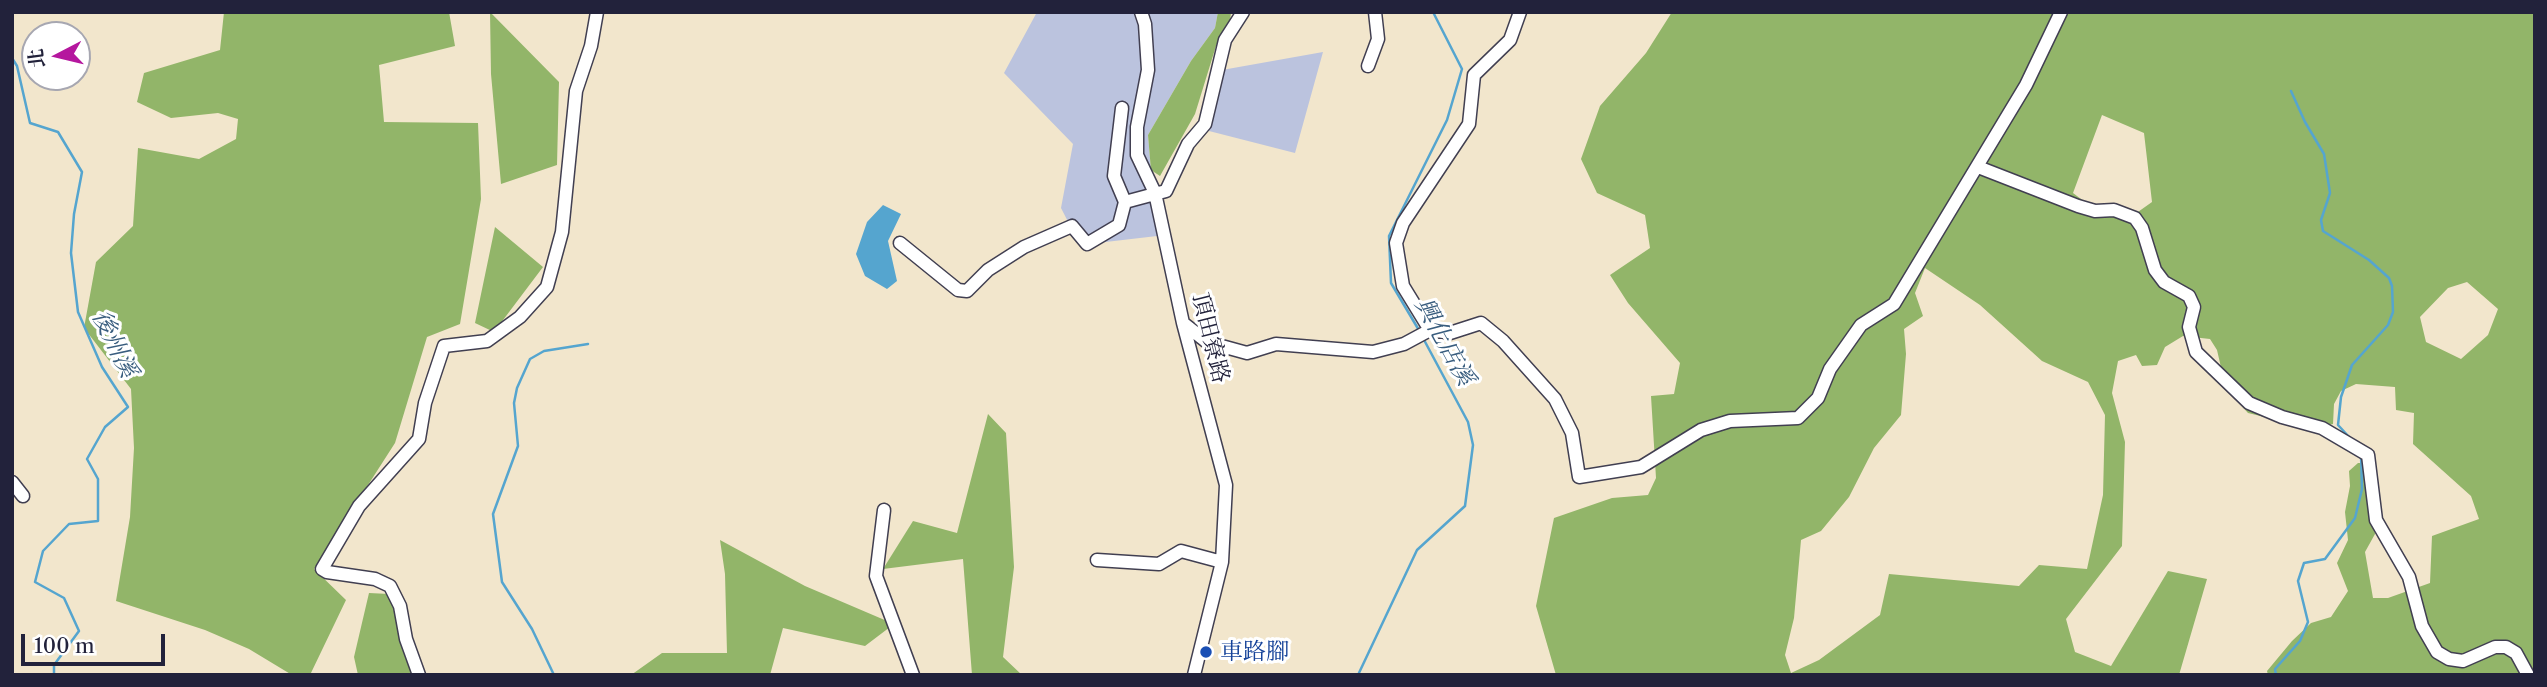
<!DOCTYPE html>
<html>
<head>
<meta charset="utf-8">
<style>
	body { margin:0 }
	#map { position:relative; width:2547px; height:687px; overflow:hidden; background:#f2e6cc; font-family:"Libre Caslon Text","Noto Serif TC",serif }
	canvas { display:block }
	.frame { position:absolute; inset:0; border:14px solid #22223b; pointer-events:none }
	.north { position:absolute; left:21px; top:21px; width:70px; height:70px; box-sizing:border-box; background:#fff; border:2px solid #a7a7b1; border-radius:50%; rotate:263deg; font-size:19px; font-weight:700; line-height:28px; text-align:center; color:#22223b }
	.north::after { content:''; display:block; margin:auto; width:24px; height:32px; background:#b5179e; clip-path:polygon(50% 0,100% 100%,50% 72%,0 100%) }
	.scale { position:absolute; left:21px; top:634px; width:144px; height:32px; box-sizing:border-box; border:4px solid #22223b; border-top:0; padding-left:9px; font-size:21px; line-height:24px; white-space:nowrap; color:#22223b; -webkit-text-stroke:5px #fff; paint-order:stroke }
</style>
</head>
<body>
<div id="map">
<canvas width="2547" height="687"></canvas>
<div class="frame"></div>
<div class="north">北</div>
<div class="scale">100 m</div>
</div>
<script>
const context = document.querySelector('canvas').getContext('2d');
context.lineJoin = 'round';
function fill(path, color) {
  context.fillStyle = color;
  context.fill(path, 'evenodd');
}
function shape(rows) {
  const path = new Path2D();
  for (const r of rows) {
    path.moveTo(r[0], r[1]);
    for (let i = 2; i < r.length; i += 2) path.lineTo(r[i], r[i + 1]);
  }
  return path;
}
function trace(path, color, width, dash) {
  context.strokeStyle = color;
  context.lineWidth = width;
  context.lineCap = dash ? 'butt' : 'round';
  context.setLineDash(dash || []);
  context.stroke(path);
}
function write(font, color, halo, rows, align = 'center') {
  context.font = font + ' "Libre Caslon Text","Noto Serif TC",serif';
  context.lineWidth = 6;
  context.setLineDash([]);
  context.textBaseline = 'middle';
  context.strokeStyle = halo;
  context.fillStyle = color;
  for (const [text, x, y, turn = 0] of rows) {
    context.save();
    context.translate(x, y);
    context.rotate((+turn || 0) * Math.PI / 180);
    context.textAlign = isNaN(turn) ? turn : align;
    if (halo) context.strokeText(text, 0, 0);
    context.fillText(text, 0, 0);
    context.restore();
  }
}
fill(shape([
	[1037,12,1218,12,1215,28,1191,61,1148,135,1157,236,1080,245,1061,208,1073,144,1004,73],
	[1323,52,1295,153,1209,131,1222,70]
]), '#bbc3de');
fill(shape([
	[224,12,449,12,455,46,379,65,384,122,478,123,481,199,460,324,427,337,395,443,314,569,346,600,310,675,292,675,249,649,205,630,116,601,130,517,134,448,131,389,84,328,96,262,133,226,138,148,199,159,236,139,238,119,218,113,171,118,137,102,144,73,220,50],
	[490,12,559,82,557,165,501,184,491,74],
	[1218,12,1231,12,1230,22,1216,46,1195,114,1160,176,1151,170,1148,135,1191,61,1215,28],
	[1672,12,2535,12,2535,675,2268,675,2267,671,2292,641,2311,623,2331,617,2348,591,2337,563,2348,540,2345,512,2350,486,2349,471,2358,463,2368,463,2375,534,2365,552,2373,598,2388,598,2430,583,2432,536,2479,519,2471,496,2413,444,2414,413,2396,410,2395,387,2356,384,2341,391,2334,404,2333,424,2310,428,2248,413,2226,389,2217,350,2210,339,2183,336,2165,347,2157,365,2142,366,2136,355,2118,361,2112,393,2125,442,2122,546,2066,619,2075,652,2111,666,2168,571,2207,579,2179,675,1556,675,1536,606,1554,518,1612,498,1648,495,1656,478,1651,396,1674,394,1680,363,1628,303,1610,275,1650,248,1645,215,1597,193,1581,159,1600,106,1646,53],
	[2102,115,2144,133,2152,202,2128,219,2101,214,2073,193],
	[1925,268,1980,305,2042,361,2088,382,2105,415,2103,495,2087,569,2039,565,2019,586,1889,574,1880,615,1819,660,1791,673,1785,655,1794,618,1801,540,1821,531,1849,497,1874,448,1901,415,1906,354,1904,329,1923,316,1915,293],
	[2467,282,2498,309,2488,335,2461,359,2426,342,2420,317,2448,288],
	[495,227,543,267,494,332,475,323],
	[988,414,1006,433,1014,567,1003,657,1022,675,972,675,963,559,883,569,913,521,957,533],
	[720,540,805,586,894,624,865,646,783,628,770,675,631,675,662,653,727,653,725,574],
	[369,593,389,594,413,675,358,675,354,657]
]), '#92b569');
fill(shape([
	[883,205,901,214,888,241,897,281,887,289,865,276,856,254,867,222]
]), '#55a5cf');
trace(shape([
	[12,58,17,66,30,123,58,132,82,172,74,214,71,253,78,312,102,367,128,407,105,427,87,459,98,479,98,521,69,524,43,551,35,582,64,598,79,631,54,665,54,675],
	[2291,91,2305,122,2324,154,2330,193,2321,220,2323,231,2369,260,2389,278,2392,286,2393,312,2388,325,2352,365,2341,397,2338,425,2350,438],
	[1420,332,1391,283,1389,236,1447,120,1462,69,1433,12],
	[554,675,532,629,502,582,493,514,518,446,514,403,517,388,530,359,544,351,588,344],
	[1358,675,1417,550,1465,506,1473,445,1468,422,1423,338],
	[2276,675,2275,669,2300,641,2308,622,2298,581,2304,563,2325,559,2355,518,2362,489,2361,454]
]), '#55a5cf', 2.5);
const minor = shape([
	[1141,12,1145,24,1148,70,1137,127,1137,155,1155,193,1183,323,1226,485,1222,562,1194,675],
	[1368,66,1378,39,1375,12],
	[1122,108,1114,176,1125,202],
	[1978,167,2078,206,2095,211,2114,210,2135,218,2142,228,2155,270,2164,282,2189,296,2194,307,2189,327,2196,352,2249,403,2282,417,2322,428,2368,455,2376,520,2409,577,2422,626,2437,652,2449,659,2463,661,2495,647,2506,647,2516,653,2528,675],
	[900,243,958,290,967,291,988,270,1024,247,1072,226,1087,244,1119,225,1125,202,1166,191,1188,144,1205,124,1225,40,1243,12],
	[1183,323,1207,342,1247,353,1276,344,1373,352,1404,344,1430,330,1450,333,1481,323,1503,341,1555,399,1572,433,1579,477,1641,467,1701,430,1730,421,1798,418,1818,398,1830,369,1861,325,1894,304,2026,85,2061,12],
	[1430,330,1403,286,1396,243,1403,223,1469,124,1474,75,1510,40,1520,12],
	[12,482,23,496],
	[884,510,876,576,913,675],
	[1097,560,1159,564,1181,551,1222,562],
	[419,675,406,639,400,606,390,586,375,579,327,572,322,569,359,506,419,439,425,403,444,346,487,341,520,317,547,287,562,232,576,91,591,46,597,12]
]);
trace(minor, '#413f51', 15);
trace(minor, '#fff', 12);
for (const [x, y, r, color] of [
	[1206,652,7,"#1a4fb4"]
]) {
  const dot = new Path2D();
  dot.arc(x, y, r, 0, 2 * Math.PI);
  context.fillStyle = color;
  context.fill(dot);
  trace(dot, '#fff', 2.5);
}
write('23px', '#22223b', '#fff', [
	["頂田寮路",1210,338,76]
]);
write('23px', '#164399', '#fff', [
	["車路腳",1220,652]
], 'left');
write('italic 24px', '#395d7e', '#fff', [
	["興化店溪",1444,342,61],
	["後州溪",114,344,64]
]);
</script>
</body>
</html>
